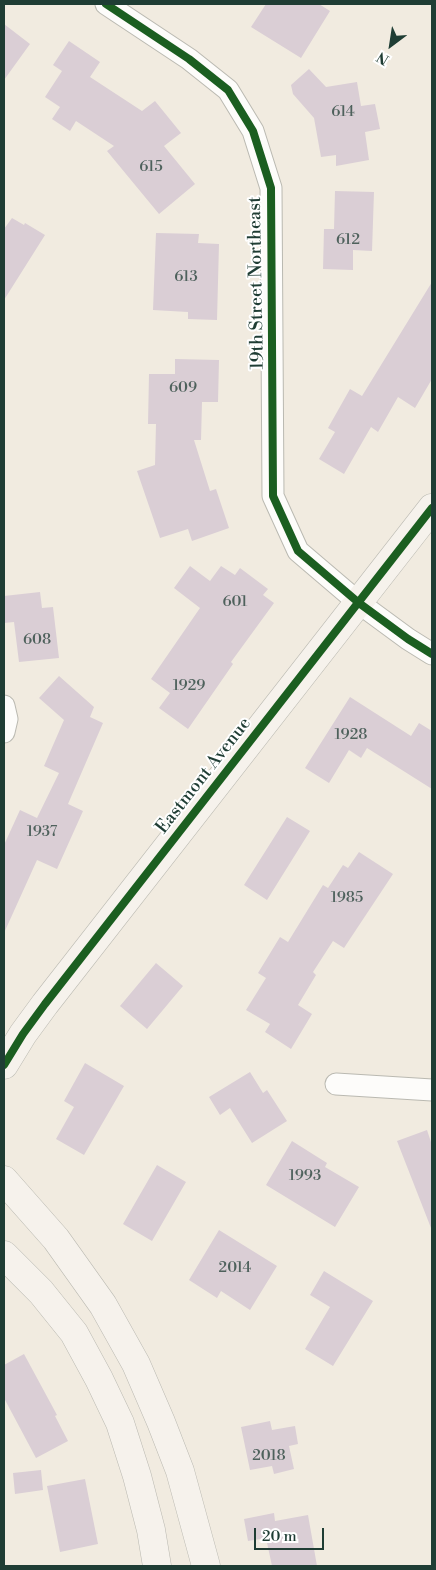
<!DOCTYPE html>
<html>
<head>
<meta charset="utf-8">
<style>
	body { margin:0 }
	#map { position:relative; width:436px; height:1570px; overflow:hidden; background:#f1ebe0; font-family:"Libre Bodoni",serif }
	canvas { display:block }
	.frame { position:absolute; inset:0; border:5px solid #1f3d34; pointer-events:none }
	.north { position:absolute; left:366px; top:20px; width:50px; height:50px; -webkit-text-stroke:4px #fff; paint-order:stroke; rotate:211deg; font-size:14px; font-weight:700; line-height:20px; text-align:center; color:#1f3d34 }
	.north::after { content:''; display:block; margin:auto; width:18px; height:22px; background:#1f3d34; clip-path:polygon(50% 0,100% 100%,50% 72%,0 100%) }
	.scale { position:absolute; left:254px; top:1528px; width:70px; height:22px; box-sizing:border-box; border:2px solid #1f3d34; border-top:0; padding-left:6px; font-size:15px; line-height:18px; white-space:nowrap; color:#1f3d34; -webkit-text-stroke:4px #fff; paint-order:stroke }
</style>
</head>
<body>
<div id="map">
<canvas width="436" height="1570"></canvas>
<div class="frame"></div>
<div class="north">N</div>
<div class="scale">20 m</div>
</div>
<script>
const context = document.querySelector('canvas').getContext('2d');
context.lineJoin = 'round';
function fill(path, color) {
  context.fillStyle = color;
  context.fill(path, 'evenodd');
}
function shape(rows) {
  const path = new Path2D();
  for (const r of rows) {
    path.moveTo(r[0], r[1]);
    for (let i = 2; i < r.length; i += 2) path.lineTo(r[i], r[i + 1]);
  }
  return path;
}
function trace(path, color, width, dash) {
  context.strokeStyle = color;
  context.lineWidth = width;
  context.lineCap = dash ? 'butt' : 'round';
  context.setLineDash(dash || []);
  context.stroke(path);
}
function write(font, color, halo, rows, align = 'center') {
  context.font = font + ' "Libre Bodoni",serif';
  context.lineWidth = 4;
  context.setLineDash([]);
  context.textBaseline = 'middle';
  context.strokeStyle = halo;
  context.fillStyle = color;
  for (const [text, x, y, turn = 0] of rows) {
    context.save();
    context.translate(x, y);
    context.rotate((+turn || 0) * Math.PI / 180);
    context.textAlign = isNaN(turn) ? turn : align;
    if (halo) context.strokeText(text, 0, 0);
    context.fillText(text, 0, 0);
    context.restore();
  }
}
fill(shape([
	[266,4,319,4,330,11,301,58,251,27],
	[4,24,30,44,4,80],
	[69,41,100,62,90,77,142,111,155,101,181,133,164,146,195,184,159,214,107,151,114,146,76,121,70,131,52,119,60,107,45,97,62,71,53,65],
	[309,69,326,87,357,82,361,106,375,104,380,129,365,132,369,160,336,166,336,155,321,157,314,118,293,94,291,85],
	[335,191,374,192,372,251,353,250,353,270,323,269,324,229,334,229],
	[12,218,24,225,25,223,45,235,4,300,4,229],
	[156,233,199,234,198,243,219,244,217,320,188,319,188,312,153,310],
	[432,282,432,379,415,408,398,397,378,432,371,427,344,474,319,459,335,432,328,428,350,389,362,396],
	[175,359,219,360,218,402,202,402,201,440,194,440,210,491,216,489,229,528,192,541,188,529,160,538,137,471,155,465,156,424,148,424,149,374,175,374],
	[190,566,210,581,221,566,235,575,240,568,268,589,263,595,274,603,231,662,233,664,188,729,159,708,170,693,151,679,200,608,174,588],
	[40,592,42,608,53,607,59,658,19,662,14,622,4,623,4,596],
	[59,676,94,707,90,717,103,723,68,804,83,811,57,869,37,860,4,933,4,845,20,810,37,818,59,773,44,766,64,720,39,698],
	[350,697,411,736,419,723,432,731,432,789,367,748,361,758,349,750,329,783,305,768],
	[287,817,310,831,267,900,244,885],
	[359,852,393,874,344,948,333,941,313,972,316,975,298,1005,312,1014,291,1049,265,1032,270,1024,246,1010,266,978,258,973,280,937,288,942,323,885,328,888,343,865,348,868],
	[156,963,183,986,147,1029,120,1006],
	[85,1063,124,1086,84,1155,56,1139,74,1107,64,1101],
	[250,1072,263,1093,267,1090,287,1121,252,1143,230,1108,220,1115,209,1097],
	[427,1130,432,1145,432,1228,431,1228,397,1141],
	[292,1141,327,1163,325,1167,359,1187,335,1227,266,1185],
	[157,1165,186,1182,152,1241,123,1224],
	[219,1230,277,1266,250,1310,221,1291,217,1298,189,1280],
	[324,1271,373,1301,333,1366,305,1349,330,1307,310,1295],
	[24,1354,57,1415,55,1416,68,1441,36,1458,4,1398,4,1365],
	[270,1421,272,1430,295,1426,298,1444,289,1446,294,1469,274,1474,272,1466,250,1470,241,1427],
	[41,1470,43,1490,15,1494,13,1473],
	[85,1479,98,1544,60,1552,47,1486],
	[274,1513,275,1521,308,1515,317,1566,272,1566,266,1538,248,1541,244,1519]
]), '#daced5');
const street = shape([
	[106,4,189,59,228,90,253,131,271,188,273,496,298,551,359,603,408,639,432,654],
	[4,706,7,719,4,732],
	[336,1084,432,1090]
]);
const secondary = shape([
	[4,1065,23,1034,45,1004,432,508],
	[4,1180,56,1239,103,1305,136,1364,161,1422,180,1471,206,1566],
	[4,1255,41,1292,74,1333,99,1379,120,1423,137,1476,151,1530,157,1566]
]);
trace(street, '#bab9b1', 23);
trace(secondary, '#bab9b1', 29);
trace(street, '#fdfcfa', 21);
trace(secondary, '#f6f2ec', 28);
trace(shape([
	[106,4,189,59,228,90,253,131,271,188,273,496,298,551,359,603,408,639,432,654],
	[4,1065,23,1034,45,1004,432,508]
]), '#1b5e20', 8);
write('15px', '#4e615c', null, [
	["614",343,112],
	["615",151,167],
	["612",348,240],
	["613",186,277],
	["609",183,388],
	["601",235,602],
	["608",37,640],
	["1929",189,686],
	["1928",351,735],
	["1937",42,832],
	["1985",347,898],
	["1993",305,1176],
	["2014",235,1268],
	["2018",269,1456]
]);
write('18px', '#1f3d34', '#fff', [
	["19th Street Northeast",257,283,-91],
	["Eastmont Avenue",204,776,-52]
]);
</script>
</body>
</html>
